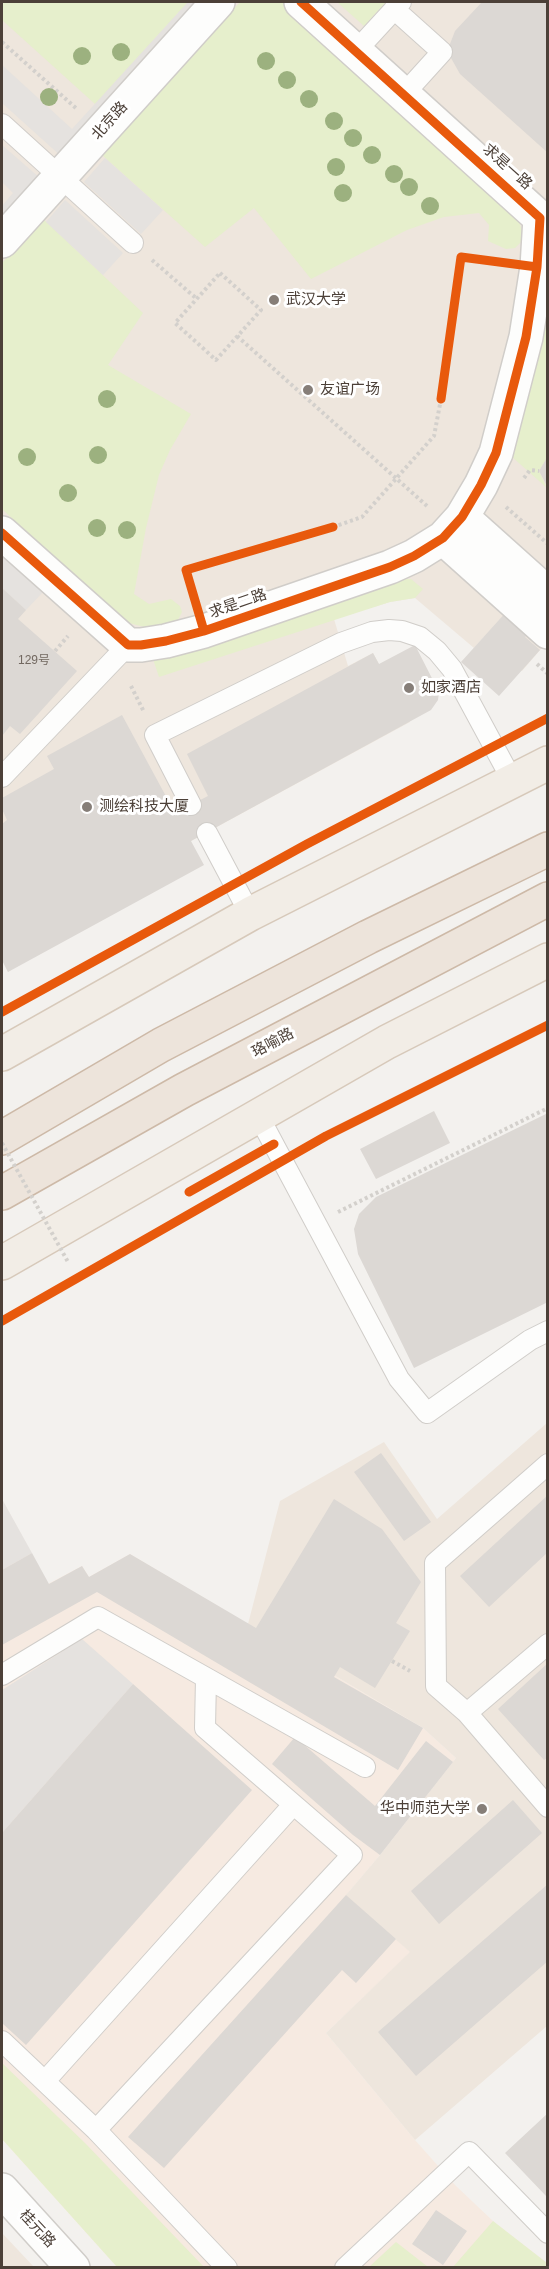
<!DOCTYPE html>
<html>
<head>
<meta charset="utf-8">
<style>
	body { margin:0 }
	#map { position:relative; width:549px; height:2269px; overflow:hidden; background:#f3f1ee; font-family:Helvetica,sans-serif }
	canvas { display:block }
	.frame { position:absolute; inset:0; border:3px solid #4c4038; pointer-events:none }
</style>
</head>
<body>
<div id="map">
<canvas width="549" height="2269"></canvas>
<div class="frame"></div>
</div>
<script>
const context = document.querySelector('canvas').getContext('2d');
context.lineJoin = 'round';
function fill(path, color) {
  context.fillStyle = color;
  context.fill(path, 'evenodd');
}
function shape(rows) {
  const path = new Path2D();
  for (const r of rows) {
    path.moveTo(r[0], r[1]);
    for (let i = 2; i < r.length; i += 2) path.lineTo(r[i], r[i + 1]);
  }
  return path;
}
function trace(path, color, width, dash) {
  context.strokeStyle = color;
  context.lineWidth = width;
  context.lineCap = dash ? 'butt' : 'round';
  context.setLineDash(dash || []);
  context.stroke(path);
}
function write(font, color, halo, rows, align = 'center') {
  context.font = font + ' Helvetica,"Noto Sans SC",sans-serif';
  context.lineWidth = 6;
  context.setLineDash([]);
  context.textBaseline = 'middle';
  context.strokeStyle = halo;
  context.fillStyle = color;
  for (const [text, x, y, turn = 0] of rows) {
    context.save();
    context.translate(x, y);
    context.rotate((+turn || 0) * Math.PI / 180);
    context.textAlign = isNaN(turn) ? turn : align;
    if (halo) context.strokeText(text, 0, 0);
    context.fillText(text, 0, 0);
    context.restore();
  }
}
fill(shape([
	[2,1499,48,1584,82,1566,89,1577,130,1554,423,1728,456,1758,380,1855,347,1894,411,1952,326,2033,415,2140,455,2185,493,2221,547,2263,547,2267,117,2267,2,2139]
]), '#f6eae1');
fill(shape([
	[2,2,548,2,547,642,522,671,484,637,474,648,415,598,390,602,334,619,348,666,373,653,410,722,191,841,8,972,2,960],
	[547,1423,547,2026,415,2140,326,2033,410,1952,346,1895,380,1855,456,1758,423,1728,248,1624,280,1501,384,1442,437,1519],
	[2,2233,34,2267,2,2267]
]), '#eee6dd');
fill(shape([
	[2,2,188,2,95,104,2,20],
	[240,2,283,2,501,199,517,216,523,233,521,242,515,248,506,249,488,241,489,225,479,213,444,217,407,230,311,279,254,208,205,247,102,155],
	[337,2,386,2,364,26],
	[42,218,143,313,108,365,191,414,170,450,159,475,146,528,134,594,149,604,171,599,180,606,182,612,178,620,165,628,152,629,129,623,119,616,2,509,2,263],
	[547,282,548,456,539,471,547,488,511,456],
	[402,579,411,579,423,589,415,598,390,602,159,677,153,659],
	[2,2063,85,2143,204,2267,117,2267,2,2139],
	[493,2221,547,2263,547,2267,453,2267],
	[396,2242,428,2267,369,2267]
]), '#e6efcc');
fill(shape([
	[188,2,203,2,62,157,2,103,2,65,72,129],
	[2,145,41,179,2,222,2,206,13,193,2,182],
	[105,158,163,210,141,234,84,182],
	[65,200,123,253,103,275,46,222],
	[2,555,43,592,26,610,2,588],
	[2,1499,32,1553,2,1570],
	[82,1639,133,1684,2,1833,2,1690]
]), '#e5e2df');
fill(shape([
	[482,2,548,2,548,153,460,74,451,58,450,44,455,31],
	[548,456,548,488,539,471],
	[2,588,26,610,18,619,77,671,20,734,10,726,2,736],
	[508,610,531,631,525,637,540,650,499,696,461,662],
	[415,645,439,692,438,700,431,710,191,841,204,865,8,972,2,960,2,824,7,820,2,809,2,798,54,769,47,756,122,715,175,813,208,796,187,754,373,653,379,664],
	[434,1111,450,1143,376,1179,360,1149],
	[548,1113,548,1302,414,1368,358,1254,354,1229,359,1214,376,1197],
	[381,1453,431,1522,404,1541,354,1472],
	[548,1495,548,1552,489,1607,460,1576],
	[334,1499,382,1529,421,1582,396,1623,410,1631,375,1688,340,1667,334,1677,423,1728,398,1770,97,1592,2,1645,2,1570,32,1553,49,1584,82,1566,89,1577,130,1554,256,1628],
	[548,1663,548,1757,544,1760,498,1709],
	[133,1684,252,1790,26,2045,2,2023,2,1833],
	[295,1737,375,1806,426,1741,453,1762,380,1855,353,1835,272,1764],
	[513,1800,542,1833,439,1924,411,1891],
	[548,1884,548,1961,416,2076,378,2032],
	[346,1895,396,1939,356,1983,342,1970,164,2168,128,2137],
	[548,2113,548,2194,546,2196,505,2153],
	[436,2210,467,2231,443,2265,412,2244]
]), '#dcd8d4');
const lane = shape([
	[394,9,442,52,404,94],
	[356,51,401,2],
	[2,124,133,243],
	[2,777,128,645],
	[191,805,155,735,341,643,372,632,389,630,402,631,420,637,437,651,452,669,512,780],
	[207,833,250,914],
	[258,1115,399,1379,427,1413,530,1340,548,1331],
	[548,1644,467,1713,548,1807],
	[2,1675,98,1617,365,1767],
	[467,1713,436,1686,435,1563,548,1464],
	[2,2041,96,2130,227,2268],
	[45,2081,293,1805],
	[96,2130,352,1855,205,1728,206,1678],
	[345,2268,469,2152,548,2233]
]);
const street = shape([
	[2,241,218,2],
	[462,517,548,594],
	[2,533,128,645,141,645,166,641,204,631,390,567,414,556,443,538,462,517,481,485,496,453,526,337,537,267,540,218,301,2],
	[443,538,548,632],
	[2,2190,73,2268]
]);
const primary = shape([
	[2,1054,250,914,548,763],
	[2,1263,387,1042,548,960]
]);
const highway = shape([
	[2,1138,161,1045,368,937,548,849],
	[2,1193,184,1090,548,899]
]);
trace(lane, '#d0cdc9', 22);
trace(street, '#d0cdc9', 36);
trace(primary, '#d7c9ba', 36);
trace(highway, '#cdb9a7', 36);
trace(shape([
	[2,42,77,109],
	[152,260,197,299],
	[220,273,261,310,216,360,175,323,220,273],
	[237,336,427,506],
	[524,478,530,470,539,471],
	[506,507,548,544],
	[333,527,362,517,434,436,441,399],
	[55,651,68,636],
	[537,664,548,674],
	[131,686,144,712],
	[338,1212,548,1108],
	[392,1661,410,1671]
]), '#d3d0cc', 4, [3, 3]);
trace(lane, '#fdfdfc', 20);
trace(street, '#fdfdfc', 33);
trace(primary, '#f2ede6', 33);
trace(highway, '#ede4db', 33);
trace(shape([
	[2,1143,68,1262]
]), '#d3d0cc', 4, [3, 3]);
trace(shape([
	[441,399,461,257,537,267],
	[2,533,128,645,141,645,166,641,204,631,390,567,414,556,443,538,462,517,481,485,496,453,526,337,537,267,540,218,301,2],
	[204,631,186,570,333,527],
	[2,1012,307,844,548,718],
	[189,1192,274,1144],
	[2,1321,326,1136,548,1025]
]), '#e8590c', 9);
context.fillStyle = '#9cb17f';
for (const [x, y] of [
	[121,52],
	[82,56],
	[266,61],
	[287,80],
	[49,97],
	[309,99],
	[334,121],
	[353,138],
	[372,155],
	[336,167],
	[394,174],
	[409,187],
	[343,193],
	[430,206],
	[107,399],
	[98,455],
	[27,457],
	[68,493],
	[97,528],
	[127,530]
]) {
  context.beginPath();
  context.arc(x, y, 9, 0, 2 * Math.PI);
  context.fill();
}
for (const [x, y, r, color] of [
	[274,300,6,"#867e78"],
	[308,390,6,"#867e78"],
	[409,688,6,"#867e78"],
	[87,807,6,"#867e78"],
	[482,1809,6,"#867e78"]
]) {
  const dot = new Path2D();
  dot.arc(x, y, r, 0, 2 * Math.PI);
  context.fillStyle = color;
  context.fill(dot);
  trace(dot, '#fff', 2);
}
write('12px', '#726860', null, [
	["129号",34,661]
]);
write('15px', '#4c4038', '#fff', [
	["北京路",110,121,-48],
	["求是一路",507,167,42],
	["求是二路",238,604,-19],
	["珞喻路",273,1043,-28],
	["桂元路",37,2229,47]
]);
write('15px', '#4c4038', '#fff', [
	["武汉大学",286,300],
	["友谊广场",320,390],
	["如家酒店",421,688],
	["测绘科技大厦",99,807],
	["华中师范大学",470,1809,"right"]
], 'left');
</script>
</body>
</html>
